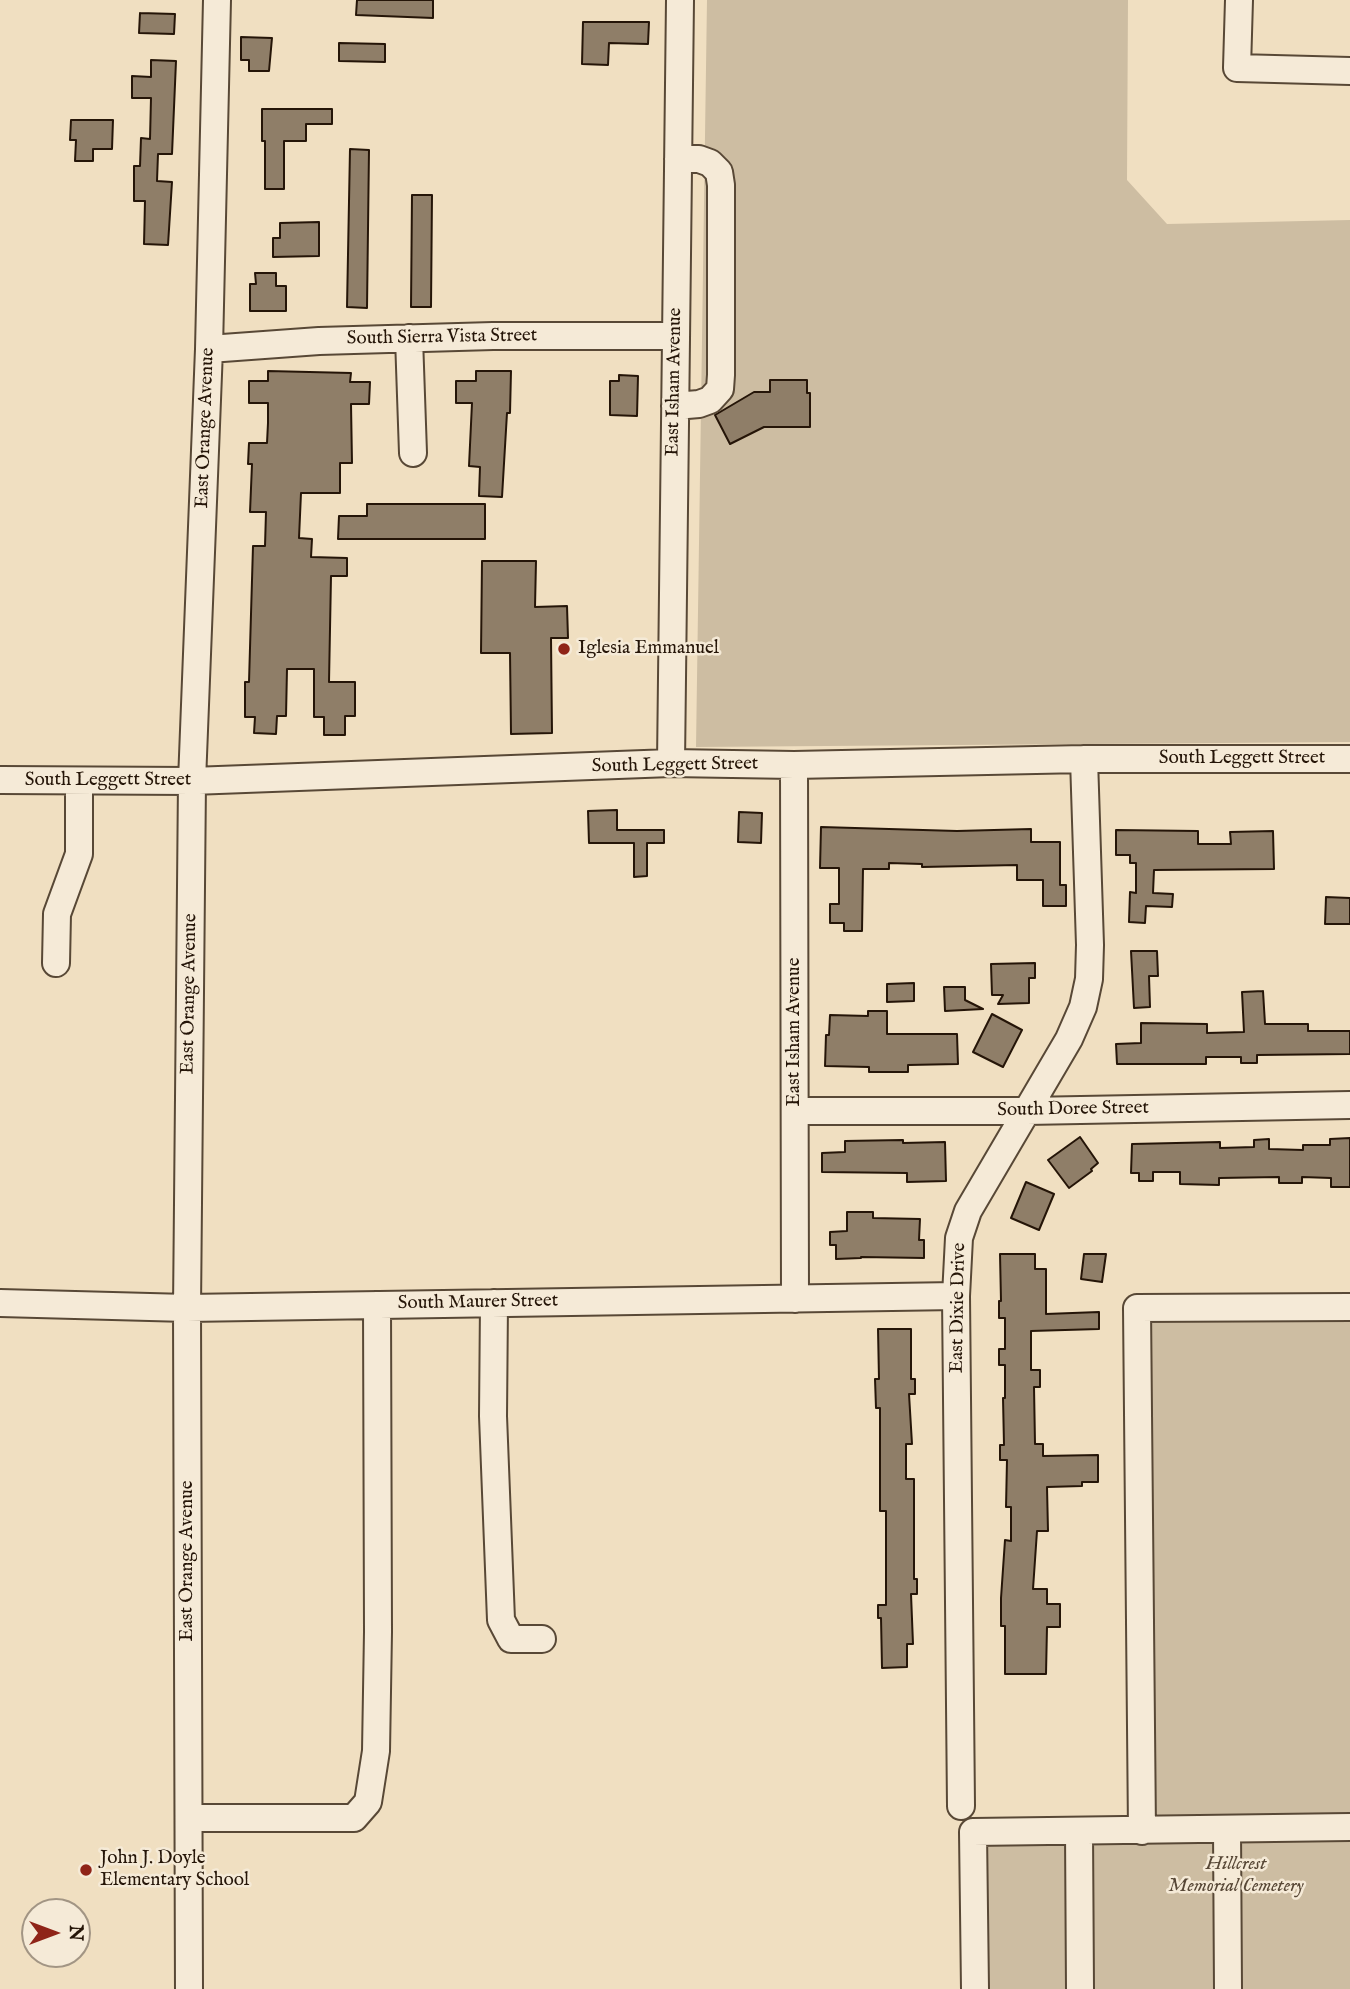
<!DOCTYPE html>
<html>
<head>
<meta charset="utf-8">
<style>
	body { margin:0 }
	#map { position:relative; width:1350px; height:1989px; overflow:hidden; background:#f0dfc1; font-family:"IM FELL English",serif }
	canvas { display:block }
	.north { position:absolute; left:21px; top:1898px; width:70px; height:70px; box-sizing:border-box; background:#f5ead7; border:2px solid #a29584; border-radius:50%; rotate:90deg; font-size:19px; font-weight:700; line-height:28px; text-align:center; color:#251508 }
	.north::after { content:''; display:block; margin:auto; width:24px; height:32px; background:#8f2418; clip-path:polygon(50% 0,100% 100%,50% 72%,0 100%) }
</style>
</head>
<body>
<div id="map">
<canvas width="1350" height="1989"></canvas>
<div class="north">N</div>
</div>
<script>
const context = document.querySelector('canvas').getContext('2d');
context.lineJoin = 'round';
function fill(path, color) {
  context.fillStyle = color;
  context.fill(path, 'evenodd');
}
function shape(rows) {
  const path = new Path2D();
  for (const r of rows) {
    path.moveTo(r[0], r[1]);
    for (let i = 2; i < r.length; i += 2) path.lineTo(r[i], r[i + 1]);
  }
  return path;
}
function trace(path, color, width, dash) {
  context.strokeStyle = color;
  context.lineWidth = width;
  context.lineCap = dash ? 'butt' : 'round';
  context.setLineDash(dash || []);
  context.stroke(path);
}
function write(font, color, halo, rows, align = 'center') {
  context.font = font + ' "IM FELL English",serif';
  context.lineWidth = 5;
  context.setLineDash([]);
  context.textBaseline = 'middle';
  context.strokeStyle = halo;
  context.fillStyle = color;
  for (const [text, x, y, turn = 0] of rows) {
    context.save();
    context.translate(x, y);
    context.rotate((+turn || 0) * Math.PI / 180);
    context.textAlign = isNaN(turn) ? turn : align;
    if (halo) context.strokeText(text, 0, 0);
    context.fillText(text, 0, 0);
    context.restore();
  }
}
fill(shape([
	[707,0,1128,0,1127,180,1167,224,1350,220,1350,742,696,747],
	[1350,1293,1350,1989,987,1989,988,1836,1137,1819,1130,1295]
]), '#cdbda2');
const building = shape([
	[357,0,433,0,433,18,356,15,357,0],
	[140,13,175,14,174,34,139,33,140,13],
	[583,22,649,22,648,44,609,43,608,65,582,64,583,22],
	[241,37,272,38,269,71,249,71,249,60,241,60,241,37],
	[339,43,385,44,385,62,339,61,339,43],
	[151,60,176,61,172,154,158,154,157,181,172,182,168,245,144,244,145,201,134,201,134,166,140,166,141,138,150,139,151,98,132,98,132,76,151,77,151,60],
	[262,109,332,109,332,124,306,124,306,141,284,141,284,189,265,189,265,141,262,141,262,109],
	[71,120,113,120,112,149,93,149,93,161,75,161,76,140,70,140,71,120],
	[350,149,369,150,367,308,347,307,350,149],
	[412,195,432,195,431,307,411,307,412,195],
	[319,222,319,256,273,257,273,238,280,238,280,223,319,222],
	[255,273,276,273,276,286,286,286,286,311,250,311,250,284,256,284,255,273],
	[268,371,351,373,350,382,370,382,369,404,351,404,352,463,340,463,340,493,301,493,299,538,312,539,311,557,347,558,347,576,331,576,329,682,355,682,355,716,345,716,345,735,324,735,324,717,314,717,314,669,287,669,286,716,277,716,276,734,254,733,255,717,245,717,245,682,249,682,253,546,265,546,266,512,250,512,252,464,248,464,249,443,267,443,268,423,268,403,249,403,249,381,268,381,268,371],
	[476,371,511,371,510,413,507,413,502,497,479,496,480,467,469,466,472,403,456,403,456,381,476,381,476,371],
	[619,375,638,376,637,416,610,415,610,381,619,381,619,375],
	[770,380,807,380,807,393,810,393,810,427,764,427,730,444,715,415,754,392,770,392,770,380],
	[367,504,485,504,485,539,338,539,339,516,367,516,367,504],
	[482,561,536,561,535,607,567,606,568,638,551,638,552,733,511,734,510,653,481,653,482,561],
	[617,810,617,830,664,830,664,843,647,843,647,876,634,877,634,843,589,843,588,811,617,810],
	[739,812,762,813,761,843,738,842,739,812],
	[821,827,957,831,1031,829,1031,842,1060,842,1060,885,1066,885,1066,906,1043,906,1043,880,1017,880,1017,865,922,867,922,864,889,863,889,869,863,869,862,931,844,931,844,923,830,923,830,904,839,904,839,868,820,868,821,827],
	[1116,830,1198,831,1198,844,1231,844,1230,832,1273,831,1274,869,1154,870,1153,893,1173,894,1172,907,1146,906,1145,923,1129,922,1130,892,1136,893,1136,863,1130,863,1130,855,1116,855,1116,830],
	[1326,897,1350,898,1350,924,1325,924,1326,897],
	[1131,951,1157,951,1158,976,1149,976,1150,1007,1134,1008,1131,951],
	[1035,963,1035,978,1029,978,1029,1003,998,1004,1003,995,992,995,991,964,1035,963],
	[914,983,914,1001,887,1002,887,984,914,983],
	[944,987,965,987,965,1000,983,1009,945,1011,944,987],
	[1263,991,1265,1024,1308,1024,1308,1031,1350,1031,1350,1054,1257,1055,1257,1063,1241,1063,1241,1057,1206,1057,1206,1064,1117,1064,1116,1044,1141,1043,1141,1023,1207,1024,1207,1033,1244,1032,1242,992,1263,991],
	[868,1011,887,1011,887,1034,957,1034,958,1064,908,1065,908,1072,869,1072,869,1067,825,1066,826,1035,829,1035,830,1015,868,1016,868,1011],
	[992,1014,1022,1030,1003,1067,973,1052,992,1014],
	[1080,1137,1098,1163,1091,1169,1092,1171,1069,1188,1048,1160,1080,1137],
	[1350,1138,1350,1187,1331,1187,1331,1178,1302,1177,1302,1183,1279,1183,1279,1177,1219,1178,1219,1185,1180,1184,1180,1172,1153,1172,1153,1181,1139,1181,1139,1173,1131,1173,1132,1144,1220,1142,1220,1148,1254,1147,1254,1140,1269,1139,1269,1149,1303,1150,1303,1145,1330,1145,1330,1139,1350,1138],
	[903,1140,903,1143,945,1142,946,1181,907,1182,907,1173,822,1172,822,1153,845,1152,845,1141,903,1140],
	[1026,1182,1054,1194,1039,1230,1011,1218,1026,1182],
	[847,1212,873,1212,873,1218,920,1219,919,1240,924,1240,924,1258,861,1257,861,1258,836,1259,836,1245,830,1245,830,1232,847,1231,847,1212],
	[1000,1254,1035,1254,1035,1269,1046,1269,1046,1314,1099,1312,1099,1329,1031,1331,1031,1370,1040,1370,1040,1387,1034,1387,1035,1444,1043,1444,1043,1456,1098,1455,1098,1482,1082,1482,1082,1486,1047,1487,1048,1531,1037,1531,1033,1589,1047,1589,1047,1604,1060,1604,1060,1627,1047,1627,1046,1674,1005,1674,1005,1626,1001,1626,1001,1598,1005,1540,1011,1541,1011,1507,1006,1507,1007,1460,1000,1460,1000,1445,1004,1445,1003,1398,1005,1398,1005,1365,999,1365,999,1349,1005,1349,1005,1318,999,1318,999,1301,1001,1301,1000,1254],
	[1084,1254,1106,1254,1102,1282,1081,1279,1084,1254],
	[878,1329,911,1329,911,1379,915,1379,915,1394,909,1394,912,1444,906,1444,906,1479,914,1479,914,1579,917,1579,917,1594,911,1594,913,1644,907,1644,907,1667,882,1668,881,1618,878,1618,878,1605,886,1605,886,1511,880,1511,880,1408,876,1408,875,1379,879,1379,878,1329]
]);
fill(building, '#8f7e68');
trace(building, '#251508', 2);
const minor = shape([
	[1239,0,1237,68,1350,71],
	[409,338,413,453],
	[209,349,319,341,493,336,676,336],
	[675,406,699,404,710,400,720,389,721,375,721,185,719,172,710,163,699,159,678,159],
	[671,763,680,0],
	[794,765,795,1299],
	[0,780,192,781,671,763,794,765,1084,759,1350,759],
	[56,963,57,914,79,854,79,782],
	[795,1111,1027,1111,1350,1105],
	[0,1303,187,1308,956,1296],
	[494,1303,493,1416,501,1620,511,1639,542,1639],
	[961,1806,956,1296,959,1238,968,1211,1069,1039,1083,1007,1089,979,1090,945,1084,759],
	[189,1818,354,1818,368,1802,376,1751,378,1632,377,1305],
	[1227,1829,1228,1989],
	[1079,1831,1080,1989],
	[1142,1831,1137,1308,1350,1307],
	[189,1989,187,1308,192,781,209,349,217,0],
	[975,1989,973,1832,1350,1827]
]);
trace(minor, '#584836', 30);
trace(minor, '#f5ead7', 26);
for (const [x, y, r, color] of [
	[564,649,7,"#8f2418"],
	[86,1870,7,"#8f2418"]
]) {
  const dot = new Path2D();
  dot.arc(x, y, r, 0, 2 * Math.PI);
  context.fillStyle = color;
  context.fill(dot);
  trace(dot, '#f5ead7', 2.5);
}
write('19px', '#251508', '#f5ead7', [
	["South Sierra Vista Street",442,338,-1],
	["East Isham Avenue",675,382,-89],
	["East Orange Avenue",206,428,-88],
	["South Leggett Street",1242,759],
	["South Leggett Street",675,766,-1],
	["South Leggett Street",108,781],
	["East Orange Avenue",190,994,-89],
	["East Isham Avenue",795,1032,-90],
	["South Doree Street",1073,1110,-1],
	["South Maurer Street",478,1303,-1],
	["East Dixie Drive",959,1308,-89],
	["East Orange Avenue",188,1561,-90]
]);
write('19px', '#251508', '#f5ead7', [
	["Iglesia Emmanuel",578,649],
	["John J. Doyle",100,1859],
	["Elementary School",100,1881]
], 'left');
write('italic 19px', '#574736', '#f5ead7', [
	["Hillcrest",1236,1865],
	["Memorial Cemetery",1236,1887]
]);
</script>
</body>
</html>
